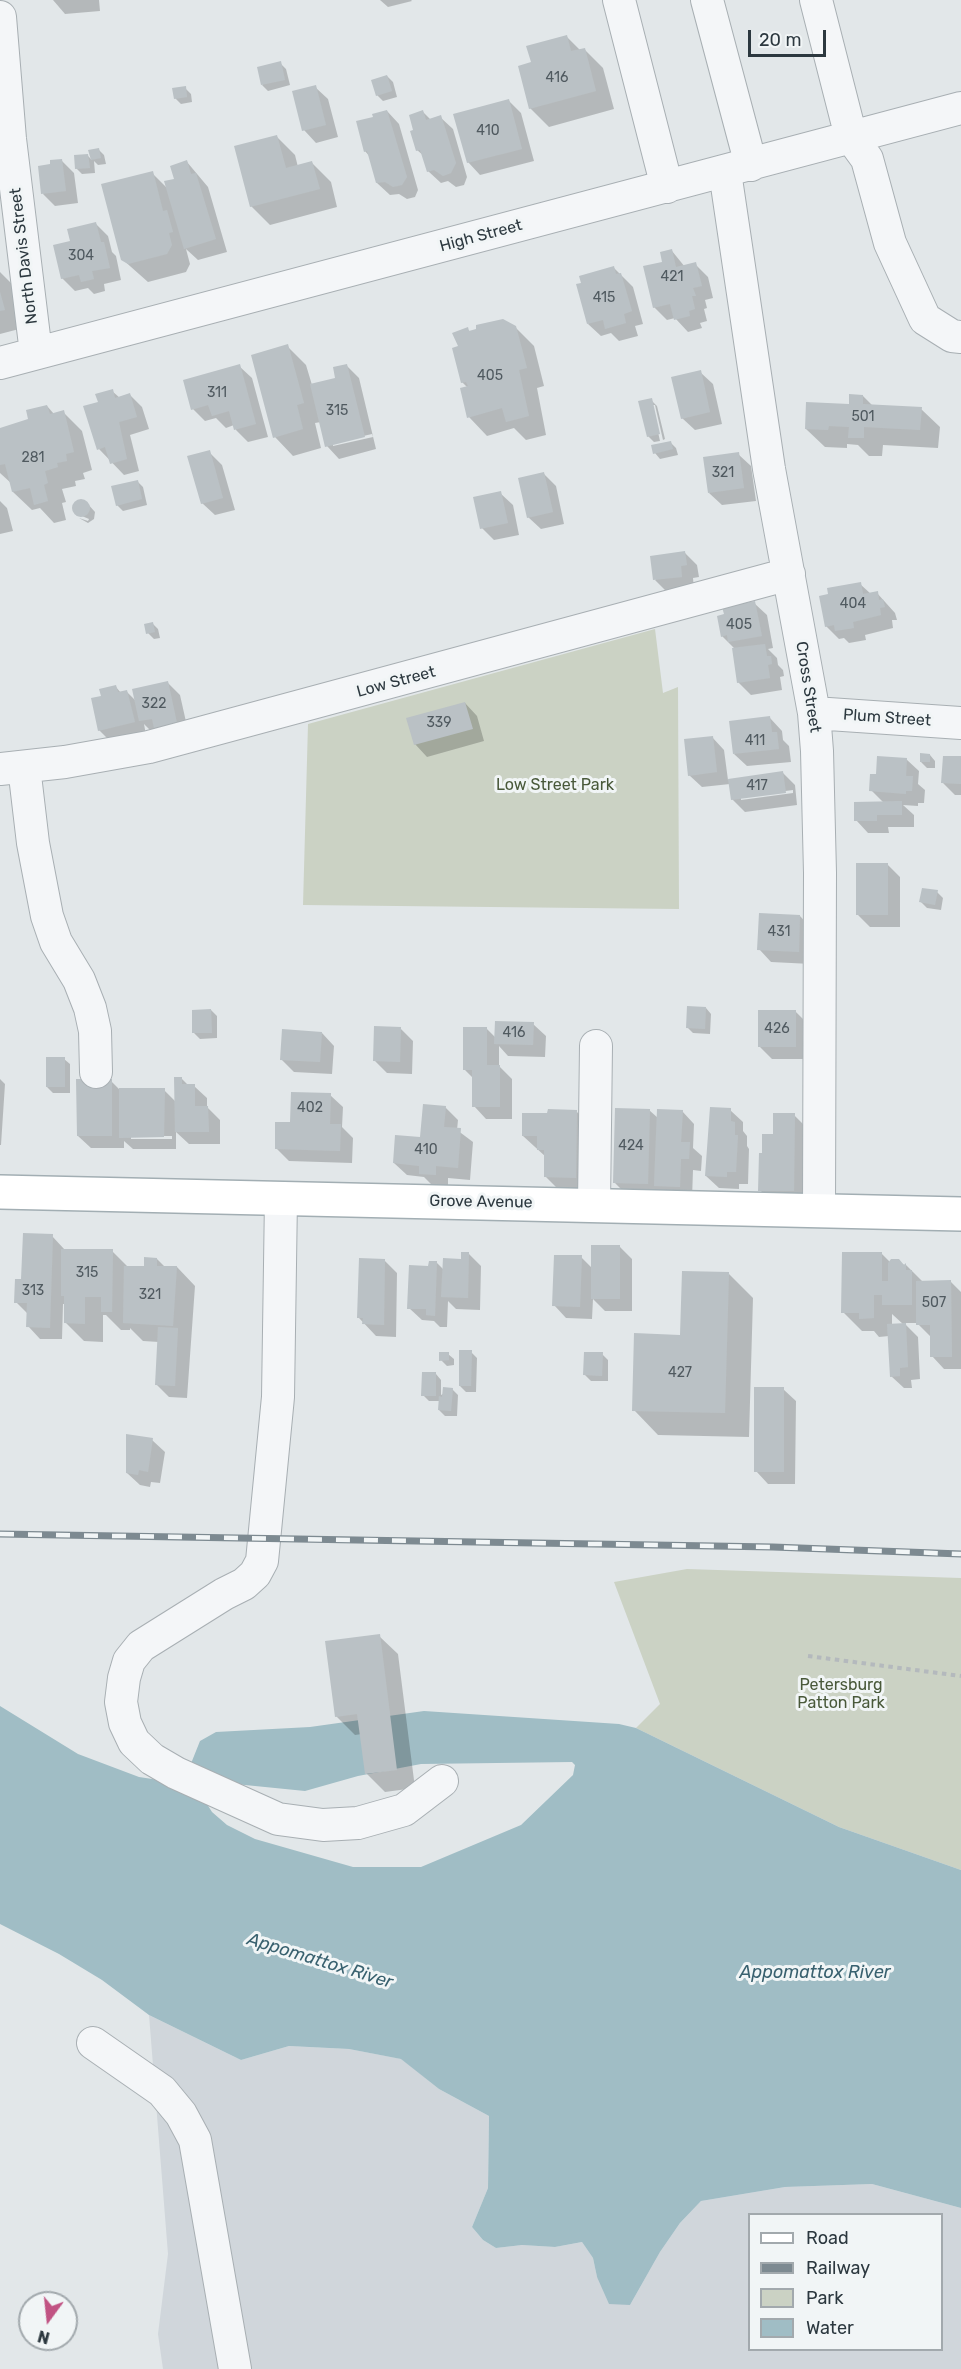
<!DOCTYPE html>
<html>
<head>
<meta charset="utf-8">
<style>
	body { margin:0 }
	#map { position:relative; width:961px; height:2369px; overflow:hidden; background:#e2e7e9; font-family:Rubik,sans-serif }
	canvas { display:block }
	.legend { position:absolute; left:748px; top:2213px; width:195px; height:138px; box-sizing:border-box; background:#f1f5f6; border:2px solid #a2a9ad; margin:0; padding:8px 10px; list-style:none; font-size:18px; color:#2c383f }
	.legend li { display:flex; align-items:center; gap:12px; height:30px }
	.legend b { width:30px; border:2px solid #a2a9ad }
	.north { position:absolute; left:18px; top:2291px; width:60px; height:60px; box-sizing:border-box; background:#f1f5f6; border:2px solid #a2a9ad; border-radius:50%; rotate:195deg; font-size:16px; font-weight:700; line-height:24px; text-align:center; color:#2c383f }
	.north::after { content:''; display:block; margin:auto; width:21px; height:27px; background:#c15383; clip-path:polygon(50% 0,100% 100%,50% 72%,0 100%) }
	.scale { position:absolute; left:748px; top:30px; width:78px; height:27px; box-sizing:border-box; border:3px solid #2c383f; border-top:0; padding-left:8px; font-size:18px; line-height:21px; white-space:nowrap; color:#2c383f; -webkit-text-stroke:4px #f1f5f6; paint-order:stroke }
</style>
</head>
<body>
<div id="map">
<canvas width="961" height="2369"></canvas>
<ul class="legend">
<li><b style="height:8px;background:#fff"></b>Road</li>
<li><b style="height:8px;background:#7d8a91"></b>Railway</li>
<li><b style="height:16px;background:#cbd2c4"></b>Park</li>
<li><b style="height:16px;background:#a0bdc5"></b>Water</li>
</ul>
<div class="north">N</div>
<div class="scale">20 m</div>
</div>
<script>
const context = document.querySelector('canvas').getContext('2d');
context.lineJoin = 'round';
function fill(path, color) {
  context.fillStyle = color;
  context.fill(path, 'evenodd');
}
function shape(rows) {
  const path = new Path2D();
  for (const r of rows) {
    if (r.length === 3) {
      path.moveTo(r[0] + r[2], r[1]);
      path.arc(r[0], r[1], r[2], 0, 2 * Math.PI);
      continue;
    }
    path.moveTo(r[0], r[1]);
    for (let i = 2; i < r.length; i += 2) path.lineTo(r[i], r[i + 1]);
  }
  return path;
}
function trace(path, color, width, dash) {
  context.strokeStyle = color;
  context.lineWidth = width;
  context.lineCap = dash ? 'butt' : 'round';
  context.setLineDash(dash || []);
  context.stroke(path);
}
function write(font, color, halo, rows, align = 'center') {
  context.font = font + ' Rubik,sans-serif';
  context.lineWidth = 6;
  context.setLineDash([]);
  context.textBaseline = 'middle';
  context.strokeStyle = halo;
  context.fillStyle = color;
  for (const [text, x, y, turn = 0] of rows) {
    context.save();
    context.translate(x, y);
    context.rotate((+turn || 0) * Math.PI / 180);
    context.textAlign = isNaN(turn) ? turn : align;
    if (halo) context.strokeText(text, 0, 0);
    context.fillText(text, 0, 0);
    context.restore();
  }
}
fill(shape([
	[149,2015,241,2060,289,2046,349,2049,402,2059,439,2089,489,2116,488,2188,472,2227,483,2240,496,2248,522,2245,555,2247,582,2242,593,2258,597,2277,630,2305,660,2252,680,2223,701,2201,785,2187,872,2184,961,2208,961,2369,163,2369,158,2334,168,2254],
	[750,2214,942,2214,942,2350,750,2350]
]), '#d0d6db');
fill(shape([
	[655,629,663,693,678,687,679,909,303,905,308,724],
	[687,1569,961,1578,961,1870,839,1827,636,1728,660,1704,614,1582]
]), '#cbd2c4');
fill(shape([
	[0,1706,78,1754,139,1777,159,1780,177,1779,192,1761,200,1741,216,1732,310,1727,424,1711,619,1724,636,1728,839,1827,961,1870,961,2208,872,2184,785,2187,701,2201,680,2223,660,2252,630,2305,609,2304,597,2277,593,2258,582,2242,555,2247,522,2245,496,2248,483,2240,472,2227,488,2188,489,2116,439,2089,401,2059,349,2049,289,2046,241,2060,149,2015,102,1980,59,1954,0,1924],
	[572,1762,575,1765,573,1775,521,1825,421,1867,353,1867,255,1839,227,1825,212,1812,205,1801,215,1782,305,1791,358,1776,421,1764]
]), '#a0bdc5');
fill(shape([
	[53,0,99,0,100,11,65,14],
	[380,0,411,0,412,1,388,7],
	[566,36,580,50,584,49,603,68,614,109,549,127,530,108,532,63],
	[280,63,286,69,290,85,268,91,262,85],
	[387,76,393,82,397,97,383,101,377,95],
	[315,87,328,99,338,137,316,143,304,130],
	[185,88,191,94,192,102,181,104,175,98],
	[508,100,521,113,534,161,480,175,468,162],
	[387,111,399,124,418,190,415,197,407,199,399,194,390,195,377,183,370,157,365,151,375,118],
	[423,112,431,120,440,117,453,129,467,177,464,185,456,187,448,181,441,183,428,171,424,156,417,150,415,131],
	[276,136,295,155,298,167,312,163,331,182,337,207,270,225,251,206],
	[98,149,104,155,106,164,98,165,94,161,95,173,82,174,76,168,88,156,92,160,90,151],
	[61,160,74,173,78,203,55,206,43,194,52,165],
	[187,162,208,187,227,252,198,260,186,249,190,264,186,272,148,282,122,259,152,173,168,189],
	[96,224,108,236,112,252,116,256,121,280,104,284,105,291,94,294,88,288,75,291,62,278,71,242],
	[672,251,685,267,695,264,708,277,713,298,705,300,707,308,704,309,707,321,700,323,702,328,688,332,675,318,667,320,654,307,664,263],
	[613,267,633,287,643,324,635,326,638,336,619,341,611,333,601,336,588,324],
	[0,272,12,284,23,328,0,334],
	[515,327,534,346,544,386,537,388,546,435,526,440,514,428,487,436,469,417,468,388,462,382,460,347,467,329,471,332],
	[287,346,306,365,312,385,337,379,346,365,359,378,376,449,339,459,327,446,321,422,315,423,321,448,293,456,275,437],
	[372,434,373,437,333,446,333,443],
	[239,366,252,378,268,437,248,442,236,430,234,425,226,428,216,418,205,421,193,409],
	[700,372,713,384,722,424,695,430,682,418],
	[112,391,120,398,130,395,142,407,149,429,130,435,139,471,124,475,99,449,100,403],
	[863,396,873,406,921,409,940,427,938,448,883,445,882,456,869,456,858,445,847,444,847,448,825,447,806,429,850,406],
	[651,400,657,406,665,439,663,440,655,405,652,405,660,441,654,442,648,436],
	[47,406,54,414,63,412,82,431,92,470,83,473,85,479,75,481,76,486,62,489,66,502,62,503,66,520,54,523,40,508,32,510,13,492,12,484,0,473,0,429,30,420],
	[670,442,676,448,678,455,660,459,655,453],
	[209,452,222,465,235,510,215,515,202,503],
	[738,454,751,466,756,501,722,505,709,493],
	[543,473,556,486,564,524,541,529,528,517],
	[137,481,143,487,147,505,123,511,117,505],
	[500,493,513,505,519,535,494,540,482,528],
	[0,501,7,508,13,531,0,534],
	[80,501,87,503,95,512,94,519,88,523,79,518,88,521,89,519,77,514,77,516,73,511,74,504],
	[685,553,697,565,699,577,693,578,694,589,667,592,655,580],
	[860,584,871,594,877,593,895,613,897,620,892,620,893,628,865,635,866,640,849,643,844,638,839,639,826,626],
	[754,603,767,615,773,648,768,649,777,658,778,665,783,670,784,676,780,677,782,690,751,695,738,682,736,650,722,636],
	[152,623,158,629,160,638,154,639,148,633],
	[167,682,180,695,189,735,153,733,144,724,146,735,112,743,99,730,102,698,116,687,121,693,127,692,136,701],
	[465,703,477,716,484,741,427,757,415,744],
	[770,718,782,731,783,740,789,746,791,762,747,766,734,754],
	[712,737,724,750,728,780,782,772,795,785,797,805,745,812,732,799,730,784,702,787,689,775],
	[793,790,793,793,741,800,741,797],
	[930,755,935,761,935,768,927,768,921,762],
	[961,758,961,795,955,795,943,783],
	[906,759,919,771,918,784,925,790,924,803,918,803,918,806,903,805,914,815,914,827,888,827,889,833,868,833,856,820,884,803,871,790,878,776],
	[887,864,900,877,900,927,870,927,858,915],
	[937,892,943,898,941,910,927,908,921,902],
	[800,916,812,929,811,964,771,962,759,949],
	[706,1008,711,1014,710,1034,693,1033,687,1027],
	[211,1010,217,1016,217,1038,200,1039,194,1033],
	[795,1011,808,1024,808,1059,772,1059,760,1047],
	[533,1024,546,1036,545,1057,508,1056,499,1046,499,1066,512,1079,512,1119,486,1119,474,1106,474,1079,465,1070,486,1028,496,1038],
	[400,1028,413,1041,412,1074,387,1073,375,1061],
	[322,1033,334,1046,332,1074,294,1072,281,1059],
	[64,1059,70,1064,70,1093,53,1093,47,1087],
	[181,1078,189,1086,194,1086,207,1098,207,1107,220,1120,220,1144,189,1144,176,1132,176,1149,133,1149,124,1141,124,1148,91,1148,78,1136,111,1081,120,1090,164,1090,176,1102],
	[131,1136,172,1136,172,1139,131,1139],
	[0,1079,5,1084,1,1145,0,1145],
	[330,1095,343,1107,342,1127,353,1138,352,1163,289,1161,276,1148,291,1124],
	[445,1107,458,1120,457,1130,473,1142,470,1180,448,1178,448,1187,433,1186,424,1177,407,1175,394,1163,422,1138],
	[649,1110,658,1118,682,1111,694,1124,693,1148,702,1156,701,1171,693,1170,692,1199,627,1195,615,1183],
	[730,1110,743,1122,743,1131,747,1136,747,1146,749,1149,748,1184,739,1184,739,1189,719,1188,706,1176],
	[576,1111,589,1124,588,1190,558,1189,546,1177,546,1157,523,1136],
	[794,1115,806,1127,806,1203,772,1203,760,1190,764,1155,775,1136],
	[52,1236,65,1250,112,1251,129,1268,145,1268,157,1259,165,1267,177,1267,195,1286,187,1398,169,1397,156,1384,159,1342,143,1341,130,1328,130,1330,121,1330,106,1315,103,1315,103,1342,84,1341,65,1322,66,1304,63,1304,62,1339,40,1339,28,1326,28,1314,16,1302,22,1281],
	[620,1247,632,1259,632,1311,605,1311,593,1299,592,1319,566,1318,554,1305,581,1257,592,1268],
	[881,1253,890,1262,906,1265,923,1282,951,1282,961,1292,961,1369,944,1369,932,1356,930,1336,917,1323,904,1323,918,1337,920,1379,911,1380,912,1388,904,1388,891,1376,889,1336,879,1337,874,1331,862,1331,843,1312],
	[892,1314,904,1325,892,1326],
	[469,1254,481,1266,480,1310,456,1309,448,1301,447,1327,440,1327,434,1321,422,1320,409,1308,429,1268,436,1262,444,1270,463,1260],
	[384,1260,397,1273,396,1337,376,1336,359,1318],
	[729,1274,753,1298,749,1437,658,1435,634,1410,682,1336],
	[471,1352,477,1358,476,1392,466,1392,460,1386],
	[448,1354,454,1359,454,1365,447,1366,441,1360],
	[602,1354,608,1360,608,1381,591,1381,585,1375],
	[436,1374,441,1380,441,1395,452,1389,458,1395,457,1416,445,1416,439,1410,440,1401,429,1401,423,1395],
	[783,1389,796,1401,795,1484,768,1484,756,1471],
	[152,1440,165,1452,160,1483,151,1482,150,1487,140,1485,127,1473],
	[379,1636,398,1654,415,1788,385,1792,367,1774,362,1734,355,1735,336,1716]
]), '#0003');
fill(shape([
	[567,35,571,51,585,48,596,91,529,109,518,66,531,62,526,46],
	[281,61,285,80,261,85,257,67],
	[387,75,392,91,376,96,371,80],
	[316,85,326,125,302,131,292,91],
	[186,86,187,97,174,99,172,88],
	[509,99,522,149,467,163,453,114],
	[387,110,407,177,402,185,393,187,385,182,376,183,367,151,364,152,356,121,373,117,372,114],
	[423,110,426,120,441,115,456,163,451,173,443,176,434,170,427,172,420,150,416,151,410,131,413,130,409,115],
	[277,135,286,168,312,161,320,189,250,207,234,146],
	[99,148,101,158,91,160,88,150],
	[88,154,90,168,75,169,74,155],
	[62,159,66,191,41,194,38,166,50,164,50,160],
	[187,160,191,174,196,173,216,239,184,249,164,181,174,179,170,166],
	[153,171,163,211,167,210,173,232,169,233,172,245,167,254,128,264,121,260,101,184],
	[96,222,101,242,104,242,110,268,92,271,94,279,81,282,79,275,61,279,53,245,70,241,67,229],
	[672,249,676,267,696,262,702,286,693,288,696,296,692,296,695,309,689,311,690,316,674,320,670,304,653,308,643,266,662,262,660,252],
	[614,266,616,274,621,273,632,311,624,314,626,323,605,329,603,320,587,324,576,284,581,283,579,276],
	[0,292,5,310,0,311],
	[503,319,516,326,527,368,519,370,529,416,506,422,502,408,467,418,460,388,468,386,466,382,461,383,452,348,458,346,452,333,468,327,469,331,476,329,476,325],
	[288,344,304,403,297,405,303,429,273,438,251,355],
	[240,364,256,424,234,430,229,411,212,416,208,405,191,410,183,380],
	[347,364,365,437,325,447,310,384,335,378,333,367],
	[701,370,710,412,681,419,671,377],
	[113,389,115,398,130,393,137,417,119,422,127,459,110,464,105,447,97,450,83,406,98,402,95,394],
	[849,394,863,395,863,404,922,407,920,430,864,427,864,438,848,438,849,427,829,426,828,430,805,429,806,402,849,404],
	[652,398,660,434,647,437,638,401],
	[47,405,50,414,64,410,74,452,66,454,67,461,57,463,58,467,45,471,48,483,44,485,48,501,34,505,30,488,12,492,5,464,0,465,0,428,28,419,26,410],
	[671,441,673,449,653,454,651,445],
	[210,450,223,498,201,504,187,456],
	[739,452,744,488,708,493,703,457],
	[544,472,553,512,527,518,518,478],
	[138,480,142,499,116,506,111,486],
	[501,491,508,523,480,529,473,497],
	[81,508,9],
	[685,551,687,565,681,566,682,577,653,580,650,556],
	[861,582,863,594,878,591,879,600,883,599,885,607,880,608,881,615,853,622,854,628,835,631,834,625,825,627,819,596,828,594,827,588],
	[755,601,762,636,728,642,727,635,721,637,717,616,724,614,722,607],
	[153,622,155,632,146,634,144,624],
	[765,644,767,656,771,656,772,664,768,665,770,678,737,683,732,648],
	[168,681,177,723,154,728,152,719,139,721,132,689],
	[116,685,118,692,127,690,135,722,98,731,91,698,101,696,99,689],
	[465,702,473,729,414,745,406,718],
	[770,716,772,732,777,732,779,749,733,754,729,721],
	[713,736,717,772,688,776,684,739],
	[920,753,930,754,930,762,920,762],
	[877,756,907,758,906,776,913,776,912,791,906,791,906,794,869,791,870,774,876,774],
	[943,756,961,756,961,784,941,783],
	[783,771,786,793,731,800,728,779],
	[902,801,902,815,877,815,877,821,854,821,854,802],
	[856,863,888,863,888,915,856,915],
	[922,888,938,890,935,905,919,902],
	[759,913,800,915,799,952,757,950],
	[687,1006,706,1007,705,1029,686,1028],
	[211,1009,212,1033,192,1033,192,1010],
	[758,1010,796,1010,796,1047,758,1047],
	[495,1021,534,1022,533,1045,494,1044],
	[374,1026,401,1027,400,1062,373,1061],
	[463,1027,487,1027,487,1065,500,1065,500,1107,472,1107,472,1070,463,1070],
	[282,1029,322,1032,320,1062,280,1060],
	[46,1057,65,1057,65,1087,46,1087],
	[174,1077,182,1077,182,1084,195,1084,195,1106,208,1106,209,1132,175,1132],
	[76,1079,112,1079,112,1136,77,1136],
	[119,1088,165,1088,164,1137,119,1138],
	[291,1092,331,1093,330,1124,341,1124,340,1151,275,1149,275,1122,290,1122],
	[423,1104,446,1106,444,1127,461,1128,458,1168,436,1166,436,1175,419,1174,419,1166,393,1163,395,1135,420,1137],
	[710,1107,731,1108,731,1121,735,1122,735,1135,738,1135,736,1172,727,1172,727,1177,705,1176],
	[615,1108,650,1109,648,1184,613,1183],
	[548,1109,577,1110,576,1178,544,1177,544,1150,537,1150,537,1136,522,1136,522,1113,547,1113],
	[657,1109,683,1110,681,1142,690,1142,689,1159,681,1159,680,1187,654,1186],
	[773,1113,795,1113,794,1191,758,1191,759,1153,762,1153,762,1134,773,1134],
	[23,1233,53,1234,50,1328,26,1327,27,1303,14,1303,15,1279,21,1279],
	[591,1245,620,1245,620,1299,591,1299],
	[61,1249,113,1249,112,1312,101,1312,101,1297,85,1297,85,1324,64,1323,64,1296,61,1296],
	[461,1252,469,1252,468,1298,441,1297,443,1258,461,1259],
	[842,1252,882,1252,882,1281,888,1281,888,1263,891,1259,899,1259,904,1265,906,1263,906,1270,912,1270,912,1305,882,1305,882,1295,874,1295,874,1318,859,1319,859,1313,841,1313],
	[554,1255,582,1255,580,1307,552,1306],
	[144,1257,157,1258,157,1266,177,1266,173,1326,123,1323,124,1266,144,1266],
	[359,1258,385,1259,384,1325,362,1324,363,1318,357,1318],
	[429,1261,437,1261,435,1316,426,1315,426,1309,407,1309,409,1265,428,1266],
	[682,1271,729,1272,725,1413,632,1411,634,1333,680,1335],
	[951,1280,952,1357,930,1357,930,1325,916,1325,916,1281],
	[906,1323,908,1367,900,1368,900,1376,890,1377,887,1324],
	[158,1327,178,1328,175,1386,155,1385],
	[459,1350,472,1350,471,1386,459,1386],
	[439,1352,449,1352,449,1360,439,1361],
	[584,1352,603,1352,602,1376,583,1375],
	[422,1372,436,1372,436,1396,421,1396],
	[443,1387,453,1388,451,1411,438,1410,439,1396,442,1397],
	[754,1387,784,1387,784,1472,754,1472],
	[126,1434,153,1438,148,1472,139,1470,138,1475,126,1473],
	[380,1634,397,1770,365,1774,357,1714,335,1717,325,1641]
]), '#bac1c5');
const minor = shape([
	[619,0,667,187],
	[707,0,751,165],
	[816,0,851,137,867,159,890,243,925,319,952,336,961,337],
	[0,17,10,139,36,353],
	[725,172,769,469,814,713,817,751,820,873,819,1209],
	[0,363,961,108],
	[814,713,961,723],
	[24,767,33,843,47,916,56,942,79,980,90,1008,95,1031,96,1072],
	[0,769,65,762,149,747,789,574],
	[281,1198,278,1397,262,1561,255,1574,244,1584,224,1594,141,1646,129,1661,124,1678,121,1702,125,1723,134,1742,152,1759,176,1773,278,1819,323,1825,358,1823,404,1810,442,1781],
	[594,1204,596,1046],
	[93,2043,162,2091,181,2114,195,2140,235,2369]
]);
const major = shape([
	[0,1192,961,1214]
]);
trace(minor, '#a8afb3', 34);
trace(major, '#a2aeb3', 36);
trace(shape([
	[808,1656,961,1676]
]), '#b4b9bd', 4, [4.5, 4.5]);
trace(minor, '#f4f6f8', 32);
trace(major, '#fff', 33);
const rail = shape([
	[0,1534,773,1547,961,1554]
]);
trace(rail, '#7d8a91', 7);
trace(rail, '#f1f5f6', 4.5, [14]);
write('14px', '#505a60', null, [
	["416",557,78],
	["410",488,131],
	["304",81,256],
	["421",672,277],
	["415",604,298],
	["405",490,376],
	["311",217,393],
	["315",337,411],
	["501",863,417],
	["281",33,458],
	["321",723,473],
	["404",853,604],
	["405",739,625],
	["322",154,704],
	["339",439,723],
	["411",755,741],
	["417",757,786],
	["431",779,932],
	["426",777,1029],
	["416",514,1033],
	["402",310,1108],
	["424",631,1146],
	["410",426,1150],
	["315",87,1273],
	["313",33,1291],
	["321",150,1295],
	["507",934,1303],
	["427",680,1373]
]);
write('16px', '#2c383f', '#f1f5f6', [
	["High Street",481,236,-15],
	["North Davis Street",24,256,-97],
	["Low Street",396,682,-15],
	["Cross Street",808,687,81],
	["Plum Street",887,718,4],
	["Grove Avenue",481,1202,1]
]);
write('16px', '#49593a', '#f1f5f6', [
	["Low Street Park",555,785],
	["Petersburg",841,1685],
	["Patton Park",841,1703]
]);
write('italic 18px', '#39616f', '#f1f5f6', [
	["Appomattox River",320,1961,17],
	["Appomattox River",815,1973]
]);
</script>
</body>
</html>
